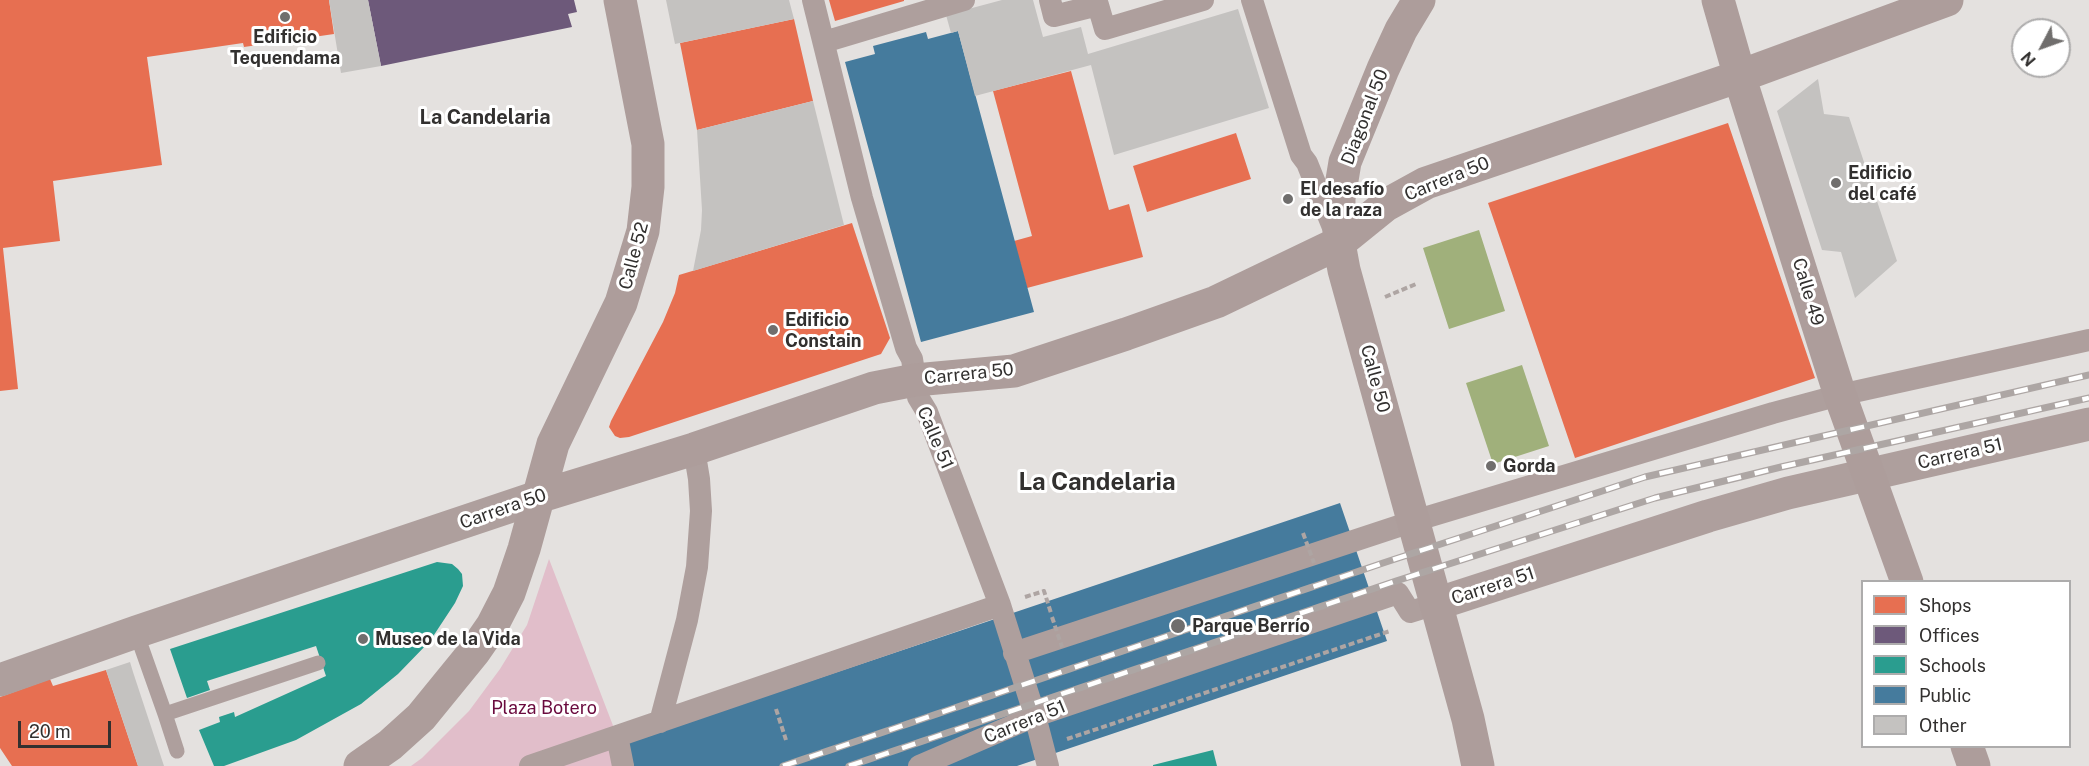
<!DOCTYPE html>
<html>
<head>
<meta charset="utf-8">
<style>
	body { margin:0 }
	#map { position:relative; width:2089px; height:766px; overflow:hidden; background:#e4e1df; font-family:"Public Sans",sans-serif }
	canvas { display:block }
	.legend { position:absolute; left:1861px; top:580px; width:210px; height:168px; box-sizing:border-box; background:#fff; border:2px solid #adacac; margin:0; padding:8px 10px; list-style:none; font-size:18px; color:#32302f }
	.legend li { display:flex; align-items:center; gap:12px; height:30px }
	.legend b { width:30px; border:2px solid #adacac }
	.north { position:absolute; left:2011px; top:18px; width:60px; height:60px; box-sizing:border-box; background:#fff; border:2px solid #adacac; border-radius:50%; rotate:229deg; font-size:16px; font-weight:700; line-height:24px; text-align:center; color:#32302f }
	.north::after { content:''; display:block; margin:auto; width:21px; height:27px; background:#706e6d; clip-path:polygon(50% 0,100% 100%,50% 72%,0 100%) }
	.scale { position:absolute; left:18px; top:721px; width:93px; height:27px; box-sizing:border-box; border:3px solid #32302f; border-top:0; padding-left:8px; font-size:18px; line-height:21px; white-space:nowrap; color:#32302f; -webkit-text-stroke:4px #fff; paint-order:stroke }
</style>
</head>
<body>
<div id="map">
<canvas width="2089" height="766"></canvas>
<ul class="legend">
<li><b style="height:16px;background:#e76f51"></b>Shops</li>
<li><b style="height:16px;background:#6d597a"></b>Offices</li>
<li><b style="height:16px;background:#2a9d8f"></b>Schools</li>
<li><b style="height:16px;background:#457b9d"></b>Public</li>
<li><b style="height:16px;background:#c4c2c0"></b>Other</li>
</ul>
<div class="north">N</div>
<div class="scale">20 m</div>
</div>
<script>
const context = document.querySelector('canvas').getContext('2d');
context.lineJoin = 'round';
function fill(path, color) {
  context.fillStyle = color;
  context.fill(path, 'evenodd');
}
function shape(rows) {
  const path = new Path2D();
  for (const r of rows) {
    path.moveTo(r[0], r[1]);
    for (let i = 2; i < r.length; i += 2) path.lineTo(r[i], r[i + 1]);
  }
  return path;
}
function trace(path, color, width, dash) {
  context.strokeStyle = color;
  context.lineWidth = width;
  context.lineCap = dash ? 'butt' : 'round';
  context.setLineDash(dash || []);
  context.stroke(path);
}
function write(font, color, halo, rows, align = 'center') {
  context.font = font + ' "Public Sans",sans-serif';
  context.lineWidth = 6;
  context.setLineDash([]);
  context.textBaseline = 'middle';
  context.strokeStyle = halo;
  context.fillStyle = color;
  for (const [text, x, y, turn = 0] of rows) {
    context.save();
    context.translate(x, y);
    context.rotate((+turn || 0) * Math.PI / 180);
    context.textAlign = isNaN(turn) ? turn : align;
    if (halo) context.strokeText(text, 0, 0);
    context.fillText(text, 0, 0);
    context.restore();
  }
}
fill(shape([
	[549,559,617,736,623,766,411,766,422,758,469,711,500,669,527,625]
]), '#e1beca');
fill(shape([
	[1479,230,1505,311,1449,329,1423,248],
	[1522,365,1549,446,1493,464,1466,383]
]), '#a0b07b');
fill(shape([
	[0,0,329,0,334,34,244,47,243,43,147,57,162,165,53,181,60,241,3,248,18,389,0,391],
	[829,0,904,0,904,1,835,21],
	[794,19,813,101,697,130,680,43],
	[1071,71,1109,210,1129,204,1143,257,1027,288,1014,241,1032,236,993,91],
	[1728,123,1815,378,1575,458,1488,203],
	[1236,133,1251,179,1147,212,1133,166],
	[852,223,890,338,881,354,629,437,620,438,615,436,609,427,611,421,663,322,675,293,679,275],
	[106,670,138,766,12,766,0,748,0,697,50,679,53,686]
]), '#e76f51');
fill(shape([
	[368,0,574,0,577,12,568,14,572,27,381,66]
]), '#6d597a');
fill(shape([
	[437,562,452,564,458,569,462,574,463,586,455,603,430,641,398,674,361,704,296,740,224,766,214,766,199,730,220,722,219,717,234,712,235,717,326,676,316,646,207,681,210,690,187,698,170,649],
	[1213,750,1217,766,1153,766,1153,765]
]), '#2a9d8f');
fill(shape([
	[958,31,1034,312,921,342,845,62,875,54,873,46,926,32,928,39],
	[1340,503,1387,641,1017,766,634,766,626,743]
]), '#457b9d');
fill(shape([
	[329,0,368,0,381,66,341,73],
	[666,0,789,0,794,19,675,44],
	[1002,0,1033,0,1043,37,1081,27,1088,54,1238,9,1269,108,1114,155,1091,65,975,96,958,31,951,33,946,15],
	[1818,79,1824,114,1849,117,1897,261,1855,298,1841,252,1822,250,1777,111],
	[813,101,844,225,693,271,701,230,702,210,697,130],
	[130,662,133,672,164,766,138,766,106,670]
]), '#c4c2c0');
trace(shape([
	[1385,297,1416,284],
	[1025,597,1044,591,1051,613],
	[776,709,786,740],
	[1067,739,1390,631]
]), '#aea5a3', 4, [6, 3]);
trace(shape([
	[136,632,165,714,318,663],
	[165,714,177,751]
]), '#ae9f9d', 15);
trace(shape([
	[813,0,862,198,906,348,912,359,918,397,927,412,1000,605,1035,716,1048,766],
	[1050,0,1054,16,1098,5,1105,29,1203,0],
	[1252,0,1301,155,1307,163,1334,230],
	[824,42,964,0],
	[1014,653,1414,521,1773,413,1840,395,2089,340],
	[660,722,687,620,697,567,701,511,699,479,694,449],
	[617,736,623,766],
	[530,766,1000,605],
	[919,766,1035,716,1398,593,1410,612,1436,604]
]), '#ae9f9d', 22);
trace(shape([
	[1436,604,1708,516,1788,493,2089,424],
	[0,680,136,632,538,497]
]), '#ae9f9d', 33);
trace(shape([
	[1419,0,1401,30,1383,69,1345,162,1339,198,1339,243,1344,270,1468,719,1478,766],
	[1718,0,1744,91,1840,395,1907,582],
	[538,497,694,449,874,388,915,380,1014,371,1126,334,1216,302,1339,243,1386,205,1426,183,1740,76,1947,0],
	[1967,746,1974,766],
	[360,766,390,745,421,717,474,652,492,626,509,593,524,549,553,444,621,303,643,231,648,187,648,144,620,0]
]), '#ad9d9b', 33);
const rail = shape([
	[783,766,1383,563,1645,477,2089,375],
	[849,766,1396,581,1655,498,1781,467,2089,398]
]);
trace(rail, '#ada6a4', 7);
trace(rail, '#fff', 4.5, [14]);
trace(shape([
	[1303,533,1314,563],
	[1052,617,1062,647]
]), '#aea5a3', 4, [6, 3]);
for (const [x, y, r, color] of [
	[285,17,6,"#706e6d"],
	[1836,183,6,"#706e6d"],
	[1288,199,6,"#706e6d"],
	[773,330,6,"#706e6d"],
	[1491,466,6,"#706e6d"],
	[1178,626,8,"#706e6d"],
	[363,639,6,"#706e6d"]
]) {
  const dot = new Path2D();
  dot.arc(x, y, r, 0, 2 * Math.PI);
  context.fillStyle = color;
  context.fill(dot);
  trace(dot, '#fff', 2);
}
write('bold 18px', '#32302f', '#fff', [
	["Edificio",285,37,"center"],
	["Tequendama",285,58,"center"],
	["Edificio",1848,173],
	["del café",1848,194],
	["El desafío",1300,189],
	["de la raza",1300,210],
	["Edificio",785,320],
	["Constain",785,341],
	["Gorda",1503,466],
	["Parque Berrío",1192,626],
	["Museo de la Vida",375,639]
], 'left');
write('18px', '#32302f', '#fff', [
	["Diagonal 50",1365,117,-69],
	["Carrera 50",1447,179,-22],
	["Calle 52",634,256,-75],
	["Calle 49",1808,292,73],
	["Carrera 50",969,374,-6],
	["Calle 50",1375,379,75],
	["Calle 51",935,438,67],
	["Carrera 51",1960,454,-13],
	["Carrera 50",503,509,-19],
	["Carrera 51",1493,586,-18],
	["Carrera 51",1025,722,-22]
]);
write('18px', '#6a0a3e', '#fff', [
	["Plaza Botero",544,708]
]);
write('bold 20px', '#32302f', '#fff', [
	["La Candelaria",485,118]
]);
write('bold 24px', '#32302f', '#fff', [
	["La Candelaria",1097,483]
]);
</script>
</body>
</html>
